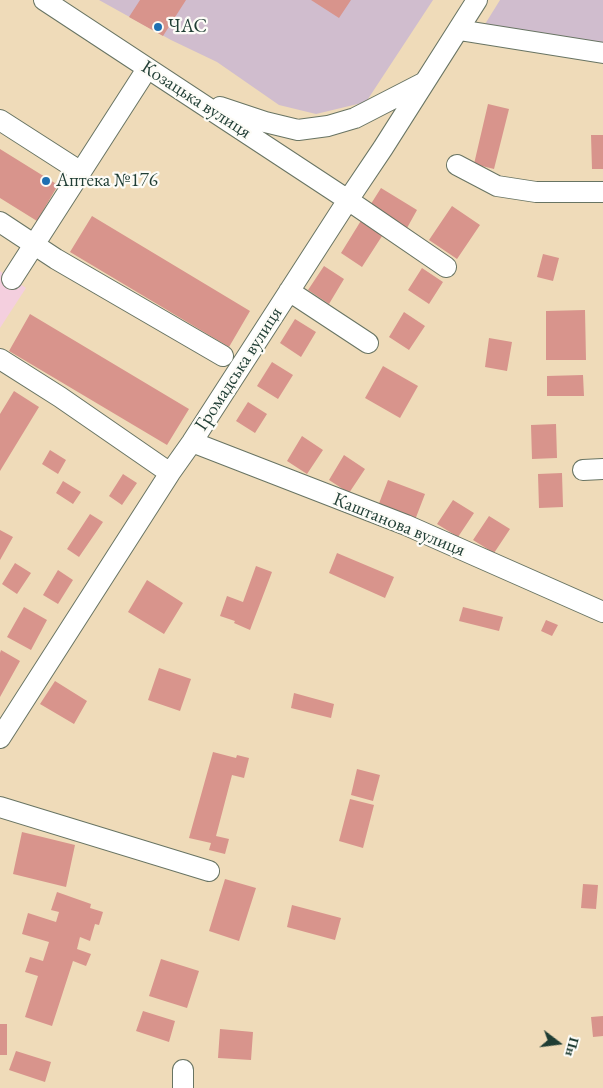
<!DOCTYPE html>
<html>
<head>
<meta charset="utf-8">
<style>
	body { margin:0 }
	#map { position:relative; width:603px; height:1088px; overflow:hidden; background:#efdbb9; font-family:"EB Garamond",serif }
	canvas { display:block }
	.north { position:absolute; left:533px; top:1018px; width:50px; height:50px; -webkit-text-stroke:4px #fdfcf7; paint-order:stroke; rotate:105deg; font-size:14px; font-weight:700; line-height:20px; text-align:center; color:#1f3d34 }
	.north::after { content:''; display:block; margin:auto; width:18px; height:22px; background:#1f3d34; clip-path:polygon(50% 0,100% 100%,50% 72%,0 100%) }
</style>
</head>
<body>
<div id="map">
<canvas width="603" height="1088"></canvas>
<div class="north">Пн</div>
</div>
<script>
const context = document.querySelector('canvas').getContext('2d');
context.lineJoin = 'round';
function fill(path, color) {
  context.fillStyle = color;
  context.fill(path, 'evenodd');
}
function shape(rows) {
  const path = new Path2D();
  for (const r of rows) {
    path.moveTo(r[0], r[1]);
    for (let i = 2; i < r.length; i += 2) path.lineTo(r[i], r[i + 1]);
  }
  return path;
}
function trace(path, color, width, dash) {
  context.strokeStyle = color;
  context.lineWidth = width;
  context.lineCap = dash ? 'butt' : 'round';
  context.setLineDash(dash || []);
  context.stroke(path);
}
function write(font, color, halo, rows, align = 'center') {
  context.font = font + ' "EB Garamond",serif';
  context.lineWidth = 4.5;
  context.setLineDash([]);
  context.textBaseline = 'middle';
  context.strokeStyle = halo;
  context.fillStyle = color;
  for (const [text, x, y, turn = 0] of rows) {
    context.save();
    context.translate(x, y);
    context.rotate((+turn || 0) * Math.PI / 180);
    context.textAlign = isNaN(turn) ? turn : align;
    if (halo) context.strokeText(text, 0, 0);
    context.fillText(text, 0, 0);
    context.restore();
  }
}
fill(shape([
	[0,271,26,288,0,328]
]), '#f4cfde');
fill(shape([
	[99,0,433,0,366,102,316,114,279,105,217,62,171,40],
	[500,0,603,0,603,45,482,29]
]), '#d0bdce');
fill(shape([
	[140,0,186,0,163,36,129,17],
	[311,0,351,0,339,18],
	[488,104,509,109,494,169,474,164],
	[591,135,603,135,603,169,592,169],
	[0,149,58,185,37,221,0,198],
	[381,188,417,210,407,228,369,207],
	[452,206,480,225,457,259,429,240],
	[92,216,250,311,229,347,70,252],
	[362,219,384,233,362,267,341,253],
	[543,254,559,258,553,281,537,277],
	[324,266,344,279,329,304,308,290],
	[422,268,443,282,429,304,408,290],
	[585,310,586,360,546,360,546,311],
	[404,312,425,326,409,350,389,337],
	[30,314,189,409,167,445,9,351],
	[295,319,316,332,301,357,280,343],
	[489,338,512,342,507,371,485,367],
	[272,362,293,375,278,399,257,386],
	[383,366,418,386,400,418,365,398],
	[583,375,584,396,547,396,547,376],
	[14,391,39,407,0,471,0,414],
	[248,402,267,414,255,433,236,421],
	[556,424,557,458,532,459,531,425],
	[302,436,323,450,307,474,287,461],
	[50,450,66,460,58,474,42,464],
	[344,455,365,469,349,493,329,480],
	[562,473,563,507,539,508,538,474],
	[123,474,137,483,122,505,109,496],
	[388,480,425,494,415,520,378,506],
	[63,481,81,492,73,504,56,493],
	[453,500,474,513,458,537,437,524],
	[90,514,103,522,79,557,67,549],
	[489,516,510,529,494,553,473,540],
	[0,530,13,537,0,560],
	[337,553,394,577,385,598,329,573],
	[15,563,31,573,17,594,2,584],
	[256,566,272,572,250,630,234,623,235,621,220,616,227,596,243,602],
	[58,570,73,580,58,604,43,595],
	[147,580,183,603,164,634,128,612],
	[24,607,47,620,31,650,7,637],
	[463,607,503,617,499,631,459,621],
	[546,620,558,625,552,636,541,631],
	[1,650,20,661,0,697,0,653],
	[159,668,191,679,180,711,148,700],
	[55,681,87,701,74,724,40,704],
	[294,693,334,704,331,718,291,708],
	[213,752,236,758,237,755,249,758,244,778,232,775,216,836,229,839,225,854,209,850,211,843,189,838],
	[357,769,380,775,373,801,351,795],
	[350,799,374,805,363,848,339,841],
	[22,832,75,845,66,887,13,874],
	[225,879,256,888,239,941,209,931],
	[583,884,598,885,596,909,581,908],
	[57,892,91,904,90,908,103,912,99,925,95,924,90,941,80,937,77,949,91,954,86,966,73,961,52,1026,25,1017,38,976,25,972,30,957,43,961,49,942,22,934,28,913,56,922,59,912,51,910],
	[292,905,341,918,335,940,287,927],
	[161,959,199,971,187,1008,149,996],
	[143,1011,175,1021,169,1042,136,1031],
	[603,1016,603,1036,593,1037,591,1017],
	[0,1024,7,1024,7,1055,0,1055],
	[220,1029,253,1032,251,1060,218,1058],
	[16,1051,51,1062,45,1082,9,1070]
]), '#d8948c');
const minor = shape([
	[44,0,348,200,446,267],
	[459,30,603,53],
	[220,107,265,122,298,130,328,126,355,118,425,82],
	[0,120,81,172],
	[457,165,497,186,536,192,603,192],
	[0,222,56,259,223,356],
	[12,279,147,69],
	[289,291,368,343],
	[0,359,60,397,170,473],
	[192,442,406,525,603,612],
	[583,470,603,469],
	[0,738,170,473,192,442,348,200,383,148,477,0],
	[0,807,209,871],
	[183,1088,183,1070]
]);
trace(minor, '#687463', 22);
trace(minor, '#fff', 20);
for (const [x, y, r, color] of [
	[158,27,5,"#1f6fb2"],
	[46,181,5,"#1f6fb2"]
]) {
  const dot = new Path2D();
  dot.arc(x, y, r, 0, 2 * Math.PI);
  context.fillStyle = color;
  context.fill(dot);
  trace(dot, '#fdfcf7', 2);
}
write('19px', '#1f3d34', '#fdfcf7', [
	["ЧАС",168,27],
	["Аптека №176",56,181]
], 'left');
write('19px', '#1f3d34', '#fdfcf7', [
	["Козацька вулиця",196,100,33],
	["Громадська вулиця",239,369,-57],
	["Каштанова вулиця",399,525,22]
]);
</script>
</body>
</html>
